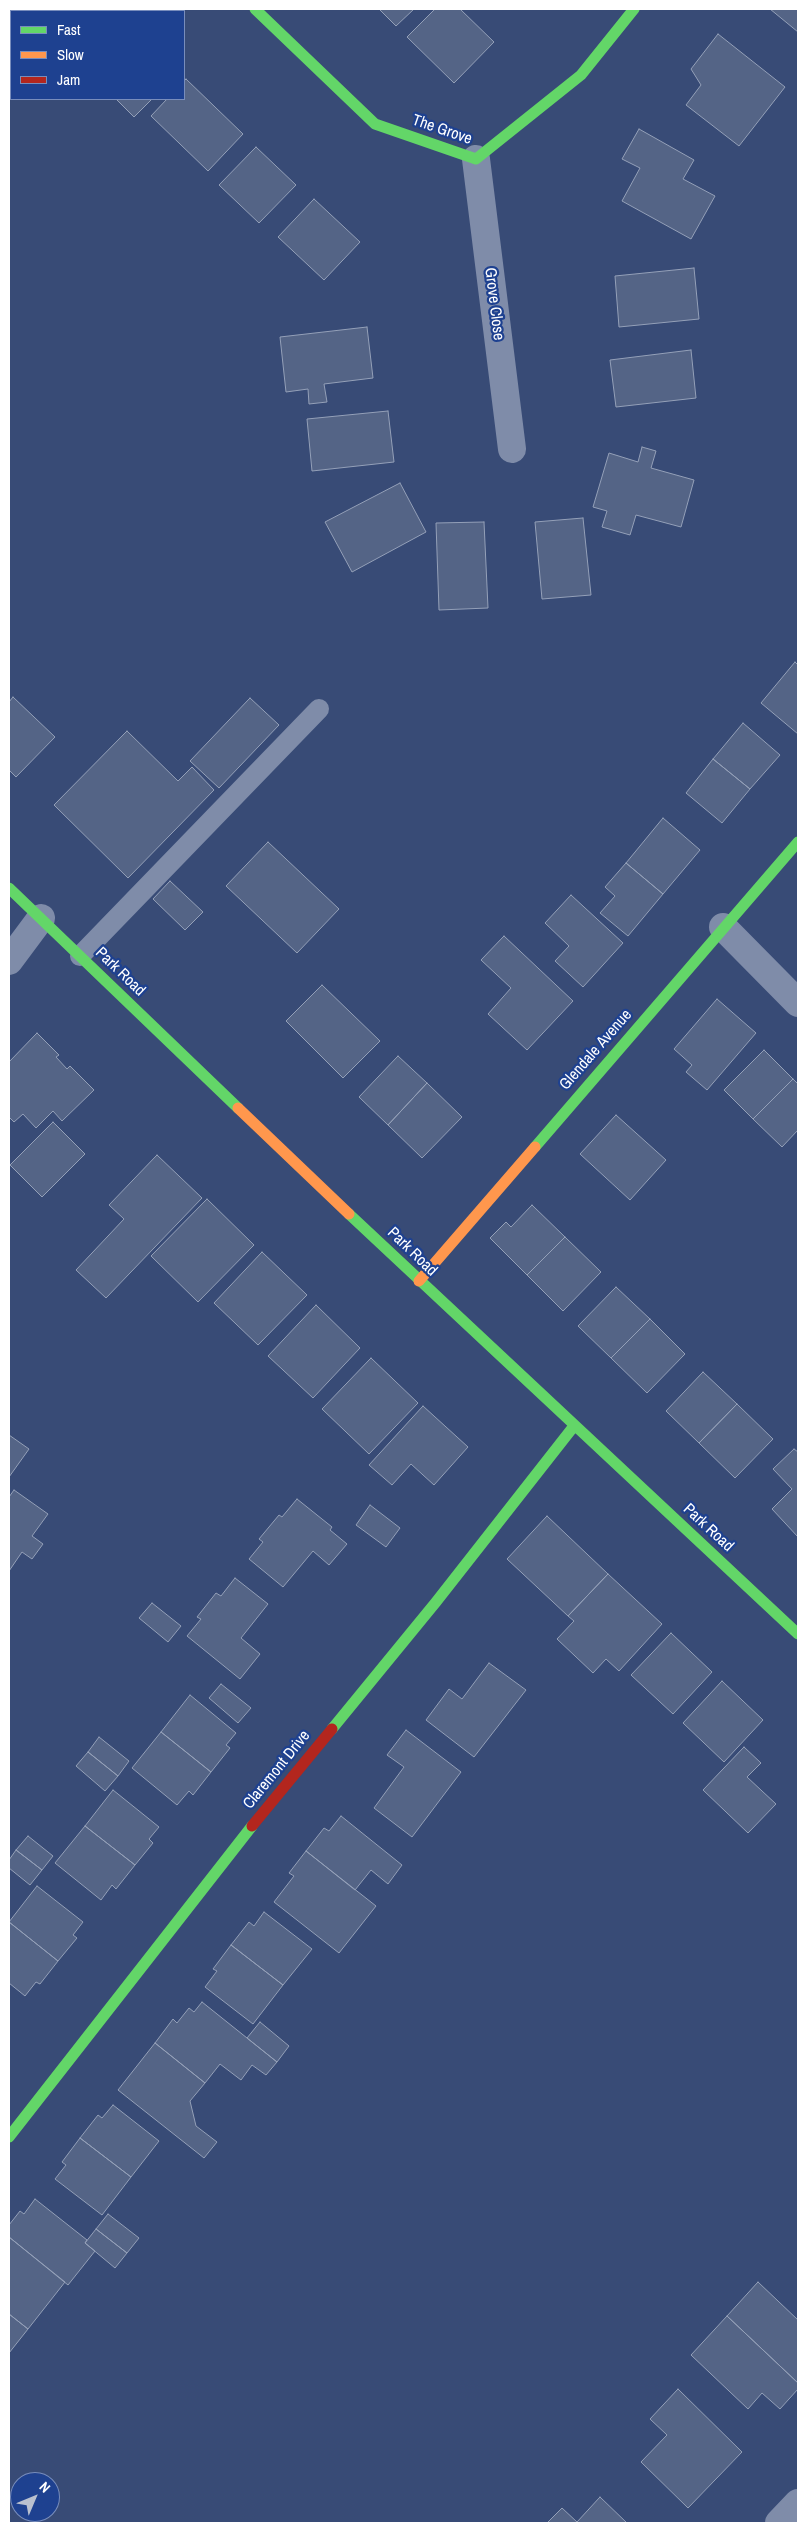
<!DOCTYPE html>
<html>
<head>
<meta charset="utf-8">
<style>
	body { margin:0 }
	#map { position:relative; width:807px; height:2532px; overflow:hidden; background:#384b76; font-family:"Archivo Narrow",sans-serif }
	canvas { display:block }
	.frame { position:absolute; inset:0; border:10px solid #fff; pointer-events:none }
	.legend { position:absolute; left:10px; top:10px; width:175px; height:90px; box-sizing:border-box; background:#1e4190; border:1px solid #788dbc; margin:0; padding:6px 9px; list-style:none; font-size:15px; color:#fff }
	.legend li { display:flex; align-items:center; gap:10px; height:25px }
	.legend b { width:25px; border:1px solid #788dbc }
	.north { position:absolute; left:10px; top:2472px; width:50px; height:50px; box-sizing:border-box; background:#1e4190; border:1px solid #788dbc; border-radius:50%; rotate:45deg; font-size:14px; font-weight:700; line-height:20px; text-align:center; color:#fff }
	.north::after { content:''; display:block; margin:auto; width:18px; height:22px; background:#b9c0cf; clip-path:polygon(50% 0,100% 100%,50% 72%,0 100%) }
</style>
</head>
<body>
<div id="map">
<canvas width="807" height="2532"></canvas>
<div class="frame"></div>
<ul class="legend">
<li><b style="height:6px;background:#63d668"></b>Fast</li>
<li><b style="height:6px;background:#ff974d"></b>Slow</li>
<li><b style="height:6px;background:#b3261e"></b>Jam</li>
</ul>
<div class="north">N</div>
</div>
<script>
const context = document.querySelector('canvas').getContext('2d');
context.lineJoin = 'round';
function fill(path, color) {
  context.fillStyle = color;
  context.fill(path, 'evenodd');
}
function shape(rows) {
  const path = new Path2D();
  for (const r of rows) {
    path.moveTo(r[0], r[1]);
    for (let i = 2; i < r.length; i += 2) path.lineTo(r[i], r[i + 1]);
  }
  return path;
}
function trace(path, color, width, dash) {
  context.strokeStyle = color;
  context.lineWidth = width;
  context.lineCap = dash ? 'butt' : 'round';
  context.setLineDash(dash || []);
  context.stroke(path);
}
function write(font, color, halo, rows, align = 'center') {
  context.font = font + ' "Archivo Narrow",sans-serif';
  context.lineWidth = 4.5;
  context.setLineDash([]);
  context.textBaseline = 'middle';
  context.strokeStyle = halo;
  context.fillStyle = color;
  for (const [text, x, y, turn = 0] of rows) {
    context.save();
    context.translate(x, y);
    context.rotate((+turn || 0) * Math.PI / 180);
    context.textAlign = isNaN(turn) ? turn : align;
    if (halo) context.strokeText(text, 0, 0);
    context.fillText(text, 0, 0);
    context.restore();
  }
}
const building = shape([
	[28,9,57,9,55,11,31,11,28,9],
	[72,9,117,9,119,11,69,11,72,9],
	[379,9,414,9,396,26,379,9],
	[435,9,460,9,494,42,454,83,407,37,435,9],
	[770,9,798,9,798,32,770,9],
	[718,34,785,87,739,146,686,105,701,85,691,69,718,34],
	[186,79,243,134,208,171,151,116,167,99,184,99,184,81,186,79],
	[116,99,152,99,134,117,116,99],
	[639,129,694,160,683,179,715,196,691,239,622,201,640,168,622,159,639,129],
	[256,147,296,185,259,223,219,185,256,147],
	[314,199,360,242,324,280,278,237,314,199],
	[694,268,699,319,619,327,615,276,694,268],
	[367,327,373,378,324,384,327,402,309,404,308,389,286,392,280,337,367,327],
	[691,350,696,398,616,407,610,360,691,350],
	[388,411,394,462,312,471,307,419,388,411],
	[642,447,656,451,651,468,694,480,681,527,636,515,630,535,602,527,607,511,593,507,609,453,638,462,642,447],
	[400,483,426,532,352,572,325,522,400,483],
	[583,518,591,595,542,599,535,522,583,518],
	[484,522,488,608,439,610,436,523,484,522],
	[795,662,798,665,798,734,761,703,795,662],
	[13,697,55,737,16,777,9,770,9,702,13,697],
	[250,698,279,725,219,788,190,761,250,698],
	[743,723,780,755,750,789,713,759,743,723],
	[127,731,178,781,192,767,214,790,128,878,54,805,127,731],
	[713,759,750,789,722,823,686,793,713,759],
	[663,818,700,850,663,894,626,863,663,818],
	[268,842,339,909,297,953,226,886,268,842],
	[626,863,663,894,628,936,600,913,615,896,605,887,626,863],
	[170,881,203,912,185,930,153,899,170,881],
	[571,895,623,943,583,987,555,961,569,946,545,923,571,895],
	[504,936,573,1001,527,1050,488,1014,511,988,481,960,504,936],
	[322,985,380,1041,343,1078,286,1021,322,985],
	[717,999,756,1033,707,1090,686,1072,692,1065,674,1049,717,999],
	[37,1033,59,1055,56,1057,67,1069,70,1066,94,1090,62,1121,53,1111,36,1128,23,1114,14,1122,9,1117,9,1062,37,1033],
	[764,1050,793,1079,753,1119,724,1090,764,1050],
	[398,1056,427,1083,388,1125,359,1097,398,1056],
	[793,1079,798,1084,798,1130,782,1147,753,1119,793,1079],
	[427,1083,462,1117,422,1158,388,1125,427,1083],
	[616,1115,666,1160,630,1200,580,1154,616,1115],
	[53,1122,85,1154,42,1197,10,1165,53,1122],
	[157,1155,202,1198,106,1298,76,1270,124,1219,109,1205,157,1155],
	[207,1199,254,1245,198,1302,151,1256,207,1199],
	[532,1205,565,1237,527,1275,490,1238,506,1222,511,1227,532,1205],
	[565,1237,601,1272,563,1311,527,1275,565,1237],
	[262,1252,307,1295,258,1345,214,1303,262,1252],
	[616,1287,650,1319,611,1358,578,1326,616,1287],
	[316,1305,360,1348,313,1398,268,1356,316,1305],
	[650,1319,685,1354,647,1393,611,1358,650,1319],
	[371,1358,418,1403,369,1454,322,1409,371,1358],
	[703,1372,737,1404,699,1443,666,1411,703,1372],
	[737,1404,773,1439,735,1478,699,1443,737,1404],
	[423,1406,468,1447,434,1485,411,1464,392,1485,369,1465,423,1406],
	[9,1435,29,1449,9,1477,9,1435],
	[794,1449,798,1452,798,1537,772,1509,792,1489,773,1469,794,1449],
	[14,1490,48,1514,32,1536,43,1544,32,1559,22,1552,9,1571,9,1497,14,1490],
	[297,1499,332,1527,330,1530,347,1544,329,1565,313,1551,283,1587,249,1559,263,1542,259,1539,279,1515,282,1517,297,1499],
	[370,1505,400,1528,386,1547,356,1525,370,1505],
	[547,1516,608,1574,568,1616,507,1559,547,1516],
	[608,1574,662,1624,619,1671,606,1659,593,1673,557,1639,574,1621,568,1616,608,1574],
	[235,1578,268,1604,241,1638,260,1654,240,1679,187,1636,201,1619,197,1617,216,1593,221,1596,235,1578],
	[152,1603,181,1626,168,1642,139,1618,152,1603],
	[671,1633,712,1672,673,1714,631,1675,671,1633],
	[489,1663,526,1690,474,1757,426,1720,449,1689,462,1699,489,1663],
	[722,1681,763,1720,724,1762,683,1723,722,1681],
	[221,1684,251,1708,238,1723,209,1698,221,1684],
	[190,1695,236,1733,226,1745,230,1748,211,1772,161,1732,190,1695],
	[406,1730,461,1772,412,1837,374,1808,404,1767,387,1755,406,1730],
	[161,1732,211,1772,193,1795,189,1791,177,1805,132,1768,161,1732],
	[99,1737,129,1761,118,1776,88,1752,99,1737],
	[744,1747,761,1763,747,1777,776,1804,748,1833,703,1790,744,1747],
	[88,1752,118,1776,105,1791,76,1766,88,1752],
	[113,1790,159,1827,149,1839,153,1843,135,1865,85,1826,113,1790],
	[341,1816,402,1865,388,1884,371,1870,355,1890,306,1851,324,1828,329,1831,341,1816],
	[85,1826,135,1865,116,1889,112,1885,101,1900,55,1863,85,1826],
	[28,1836,53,1856,42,1870,16,1850,28,1836],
	[16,1850,42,1870,30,1885,9,1868,9,1860,16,1850],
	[306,1851,376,1906,339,1953,274,1902,294,1876,289,1873,306,1851],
	[37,1886,83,1922,73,1935,77,1938,58,1961,9,1922,37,1886],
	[264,1912,312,1949,283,1985,231,1945,249,1922,254,1926,264,1912],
	[9,1922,58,1961,40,1984,36,1982,25,1996,9,1983,9,1922],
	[231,1945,283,1985,253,2024,205,1987,217,1971,213,1969,231,1945],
	[202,2002,277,2062,266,2075,252,2065,241,2080,220,2064,205,2083,155,2043,173,2019,177,2023,189,2008,194,2012,202,2002],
	[260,2022,289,2046,277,2062,247,2038,260,2022],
	[155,2043,205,2083,190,2101,196,2126,217,2142,204,2158,118,2090,155,2043],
	[113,2105,159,2141,131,2177,80,2138,98,2115,102,2118,113,2105],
	[80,2138,131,2177,102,2215,55,2179,66,2165,62,2162,80,2138],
	[35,2199,87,2240,85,2243,95,2251,68,2285,9,2237,9,2225,20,2211,24,2214,35,2199],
	[108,2214,139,2238,127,2253,96,2229,108,2214],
	[96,2229,127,2253,115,2268,85,2243,96,2229],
	[9,2237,65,2282,28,2329,9,2314,9,2237],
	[758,2282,798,2320,798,2383,727,2316,758,2282],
	[9,2314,28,2329,9,2353,9,2314],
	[727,2316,798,2383,798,2389,780,2409,762,2393,748,2409,691,2355,727,2316],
	[678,2389,742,2452,688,2508,641,2462,667,2435,650,2419,678,2389],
	[600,2497,627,2523,547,2523,562,2508,577,2522,600,2497]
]);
fill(building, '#546486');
trace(building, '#94a0b8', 1);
trace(shape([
	[80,956,319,709]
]), '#7f8ca9', 20);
trace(shape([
	[476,159,512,449],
	[723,927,798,1003],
	[9,961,41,918],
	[779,2523,798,2503]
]), '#7f8ca9', 28);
trace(shape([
	[255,9,375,124,476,159,581,75,634,9],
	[9,888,238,1108],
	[535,1147,798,842],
	[349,1214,798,1634],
	[332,1729,436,1602,574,1426],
	[9,2137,252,1826]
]), '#63d668', 11);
trace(shape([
	[238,1108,349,1214],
	[419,1281,535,1147]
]), '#ff974d', 11);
trace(shape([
	[252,1826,332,1729]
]), '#b3261e', 11);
write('16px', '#fff', '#1e4190', [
	["The Grove",442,130,19],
	["Grove Close",494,304,83],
	["Park Road",120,972,44],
	["Glendale Avenue",596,1050,-49],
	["Park Road",412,1252,44],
	["Park Road",708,1528,43],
	["Claremont Drive",277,1770,-51]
]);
</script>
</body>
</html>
